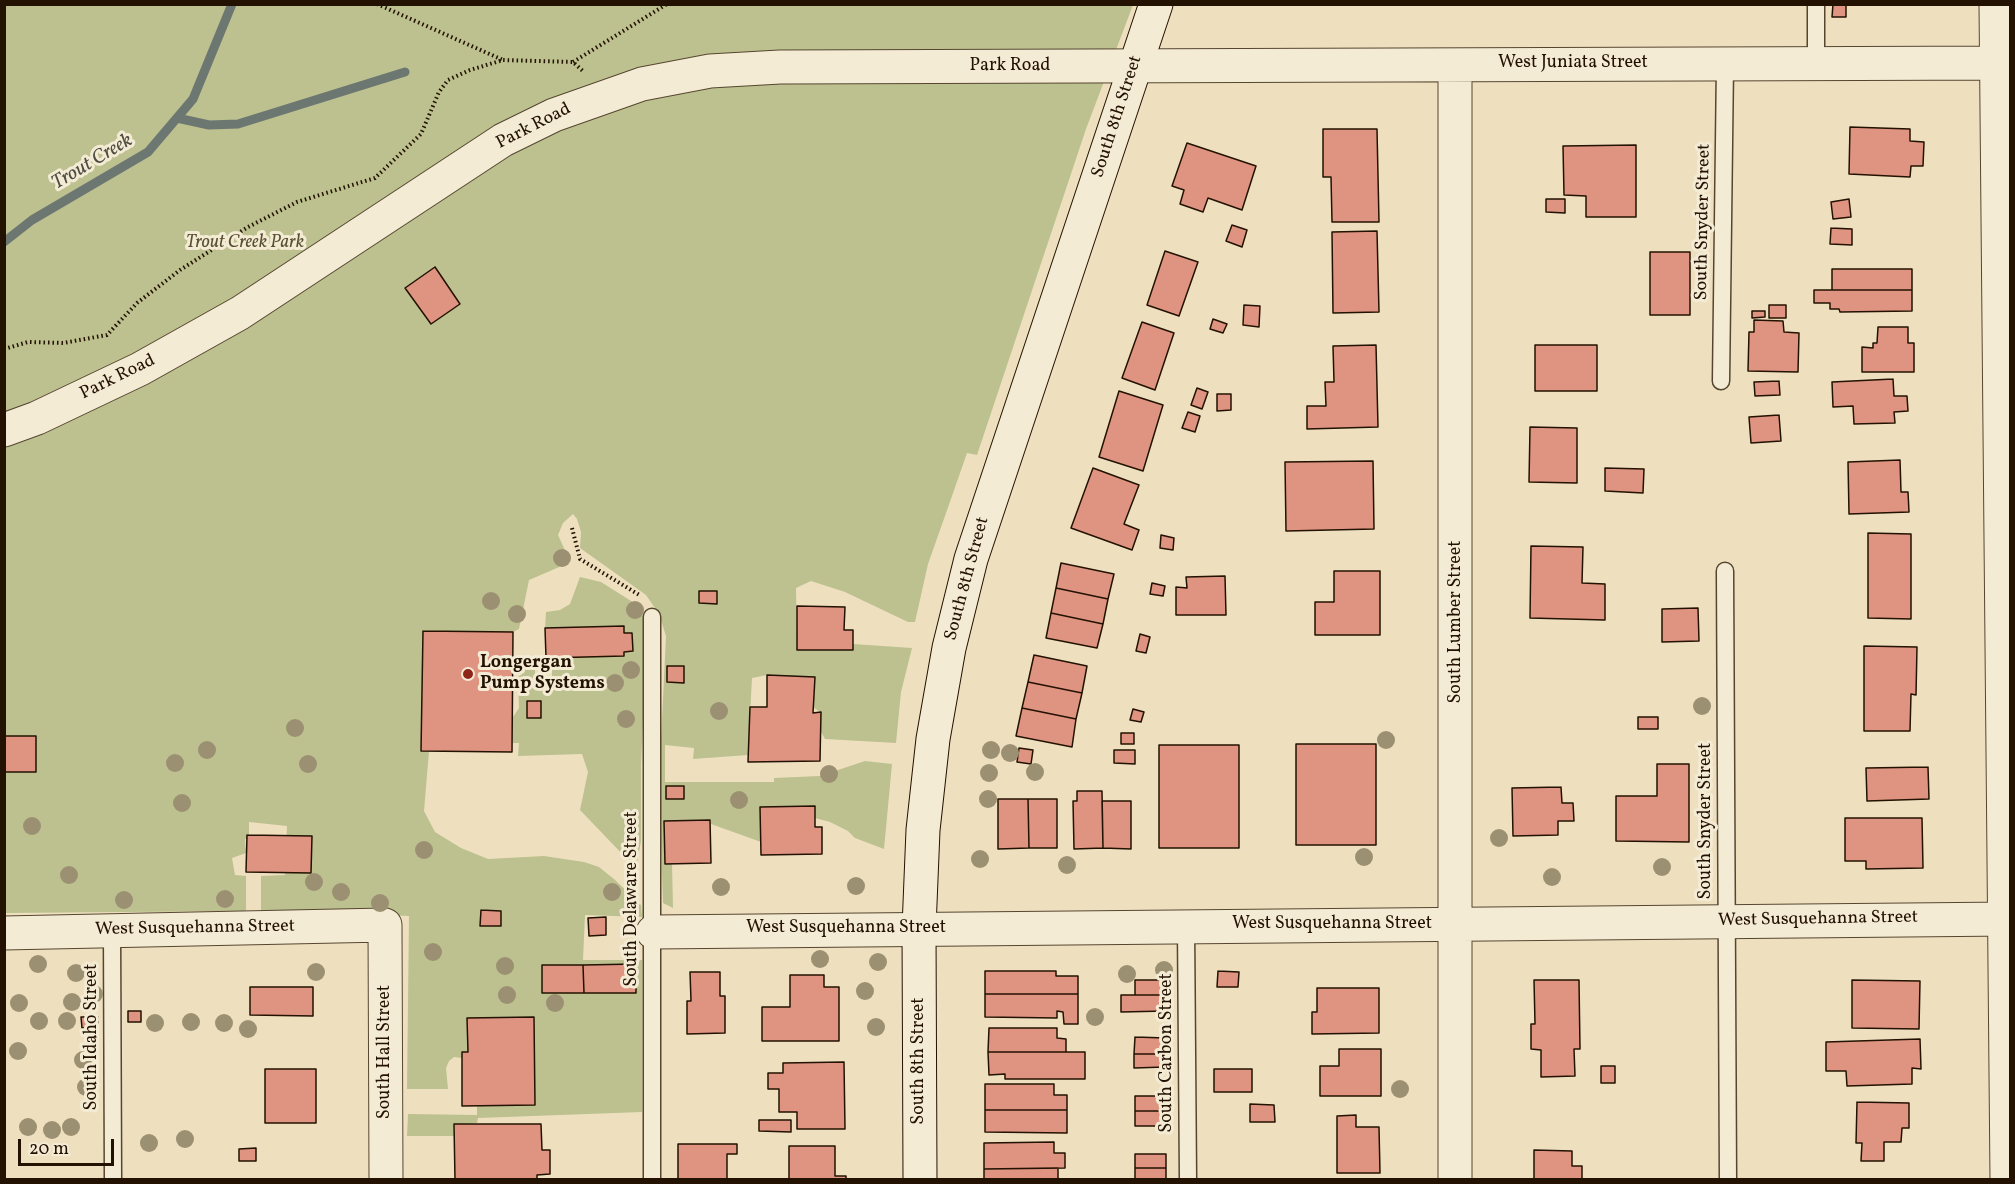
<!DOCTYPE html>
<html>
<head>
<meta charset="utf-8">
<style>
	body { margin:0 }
	#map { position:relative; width:2015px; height:1184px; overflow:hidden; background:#eee0bf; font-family:Vollkorn,serif }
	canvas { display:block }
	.frame { position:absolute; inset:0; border:6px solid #231201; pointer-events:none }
	.scale { position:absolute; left:18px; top:1139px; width:96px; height:27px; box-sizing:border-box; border:3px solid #231201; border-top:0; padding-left:8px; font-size:18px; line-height:21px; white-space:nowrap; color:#231201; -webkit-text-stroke:4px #f4ebd5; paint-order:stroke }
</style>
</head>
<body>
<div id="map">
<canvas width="2015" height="1184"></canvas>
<div class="frame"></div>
<div class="scale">20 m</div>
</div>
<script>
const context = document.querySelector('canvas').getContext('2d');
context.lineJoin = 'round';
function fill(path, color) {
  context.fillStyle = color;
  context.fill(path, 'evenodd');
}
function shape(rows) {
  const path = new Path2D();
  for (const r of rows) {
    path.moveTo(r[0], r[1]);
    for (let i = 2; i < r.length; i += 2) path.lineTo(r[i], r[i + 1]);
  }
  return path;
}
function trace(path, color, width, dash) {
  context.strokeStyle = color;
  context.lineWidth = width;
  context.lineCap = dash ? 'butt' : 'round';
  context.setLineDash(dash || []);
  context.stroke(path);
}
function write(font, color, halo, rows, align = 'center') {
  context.font = font + ' Vollkorn,serif';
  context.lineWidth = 6;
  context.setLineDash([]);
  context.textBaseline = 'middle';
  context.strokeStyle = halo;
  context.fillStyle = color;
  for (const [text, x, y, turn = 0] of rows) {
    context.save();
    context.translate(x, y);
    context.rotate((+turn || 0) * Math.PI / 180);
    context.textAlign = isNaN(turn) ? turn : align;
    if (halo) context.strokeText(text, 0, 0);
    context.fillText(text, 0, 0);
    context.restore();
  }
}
fill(shape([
	[4,5,1133,5,1086,129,977,455,967,453,945,516,928,564,915,622,908,622,845,592,811,581,796,588,797,650,852,650,853,644,912,648,901,692,896,743,825,739,820,730,820,712,813,707,815,677,767,675,752,678,748,755,693,759,694,748,665,745,665,782,774,782,774,778,820,776,865,761,892,764,884,849,855,838,848,831,830,822,815,818,814,806,760,807,761,842,711,824,710,820,664,821,672,863,673,908,663,903,659,783,666,636,659,614,646,595,580,548,581,532,577,519,573,514,563,523,558,535,568,557,564,565,529,580,519,629,513,632,423,631,422,751,429,751,424,811,435,832,461,848,488,859,544,856,584,862,599,867,614,879,641,905,642,917,585,915,583,960,642,960,642,1112,478,1118,477,1123,454,1125,454,1136,407,1136,408,1114,477,1115,477,1105,535,1105,534,1018,467,1018,468,1052,462,1058,454,1057,449,1061,446,1068,448,1089,407,1089,409,916,261,910,261,876,285,875,287,826,249,822,249,838,245,839,246,853,232,858,235,875,246,876,246,911,5,913],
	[580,577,601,582,639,606,647,624,641,765,641,841,637,863,627,859,580,810,588,772,582,754,518,756,519,743,513,743,513,717,519,708,518,677,525,672,524,656,535,657,535,684,552,683,552,668,543,667,543,657,624,656,623,626,545,628,546,612,560,610,570,604]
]), '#bcc18f');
trace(shape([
	[177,118,209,125,238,124,405,72],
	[4,242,32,220,148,152,193,99,232,4]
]), '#6d7771', 9);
const building = shape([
	[1833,4,1846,4,1846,17,1832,17,1833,4],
	[1850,127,1910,129,1910,141,1924,142,1923,166,1911,166,1910,177,1849,174,1850,127],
	[1323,129,1377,129,1379,222,1332,222,1331,177,1323,177,1323,129],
	[1187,143,1256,166,1242,210,1208,198,1203,212,1180,204,1184,190,1172,186,1187,143],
	[1636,145,1636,217,1586,217,1586,196,1564,195,1563,146,1636,145],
	[1546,199,1565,199,1565,213,1546,212,1546,199],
	[1849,199,1851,217,1833,219,1831,202,1849,199],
	[1232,225,1247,230,1242,247,1226,241,1232,225],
	[1831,228,1852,229,1852,245,1830,244,1831,228],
	[1377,231,1379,312,1333,313,1332,232,1377,231],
	[1165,251,1198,262,1179,316,1147,305,1165,251],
	[1650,252,1690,252,1690,315,1650,315,1650,252],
	[435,267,460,304,431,324,405,288,435,267],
	[1832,269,1912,269,1912,290,1832,290,1832,269],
	[1814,290,1912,290,1912,311,1840,312,1839,309,1830,309,1830,303,1814,303,1814,290],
	[1244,305,1260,306,1259,327,1243,325,1244,305],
	[1769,305,1786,305,1786,318,1769,318,1769,305],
	[1752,311,1765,311,1765,317,1752,318,1752,311],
	[1213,319,1227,324,1223,333,1210,329,1213,319],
	[1754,320,1783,321,1784,332,1799,333,1798,372,1748,371,1749,332,1754,332,1754,320],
	[1142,322,1174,333,1155,390,1122,378,1142,322],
	[1878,327,1908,327,1908,343,1914,343,1914,372,1862,372,1862,347,1873,348,1873,343,1877,343,1878,327],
	[1376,345,1378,427,1307,429,1307,406,1326,406,1325,382,1334,382,1333,346,1376,345],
	[1535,345,1597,345,1597,391,1535,391,1535,345],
	[1893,379,1894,396,1907,396,1908,411,1894,412,1895,423,1854,424,1853,406,1833,407,1832,382,1893,379],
	[1779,381,1780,395,1755,396,1754,382,1779,381],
	[1197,388,1208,392,1202,409,1191,405,1197,388],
	[1119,391,1163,405,1143,471,1099,457,1119,391],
	[1217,394,1231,394,1231,410,1217,411,1217,394],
	[1188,412,1200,416,1195,432,1182,428,1188,412],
	[1779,415,1781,441,1751,443,1749,417,1779,415],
	[1530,427,1577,428,1577,483,1529,482,1530,427],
	[1900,460,1901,492,1908,492,1909,512,1849,514,1848,462,1900,460],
	[1373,461,1374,529,1286,531,1285,462,1373,461],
	[1093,468,1139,485,1124,524,1139,530,1132,550,1071,528,1093,468],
	[1605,468,1644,469,1643,493,1605,491,1605,468],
	[1868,533,1911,534,1911,619,1868,618,1868,533],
	[1161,535,1174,538,1173,550,1160,548,1161,535],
	[1531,546,1583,547,1582,583,1605,584,1605,620,1530,618,1531,546],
	[1061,563,1114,574,1108,599,1056,588,1061,563],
	[1334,571,1380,571,1380,635,1315,635,1315,602,1334,602,1334,571],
	[1225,576,1226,615,1176,615,1176,587,1187,588,1186,577,1225,576],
	[1152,583,1165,586,1163,596,1150,594,1152,583],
	[1056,588,1108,599,1103,624,1051,613,1056,588],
	[699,591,717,591,717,604,699,603,699,591],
	[797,606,845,607,844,630,853,630,853,650,797,650,797,606],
	[1698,608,1699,641,1662,642,1662,609,1698,608],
	[1051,613,1103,624,1097,648,1046,638,1051,613],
	[624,626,624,633,632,633,633,651,624,652,624,656,546,658,545,628,624,626],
	[423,631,513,632,512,752,421,751,423,631],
	[1140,634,1150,637,1146,653,1136,651,1140,634],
	[1864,646,1917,647,1916,695,1911,694,1910,731,1864,731,1864,646],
	[1034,655,1087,666,1082,693,1028,682,1034,655],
	[667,666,684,666,684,683,667,682,667,666],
	[767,675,815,677,813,713,821,712,820,761,748,762,750,707,767,707,767,675],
	[1028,682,1082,693,1076,719,1022,708,1028,682],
	[527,701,541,701,541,718,527,718,527,701],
	[1022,708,1076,719,1072,747,1016,736,1022,708],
	[1133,709,1144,712,1141,722,1130,720,1133,709],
	[1638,717,1658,717,1658,729,1638,729,1638,717],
	[1121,733,1134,733,1134,744,1121,744,1121,733],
	[4,736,36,736,36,772,4,772,4,736],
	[1296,744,1376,744,1376,845,1296,845,1296,744],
	[1159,745,1239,745,1239,848,1159,848,1159,745],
	[1019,748,1033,750,1031,764,1017,762,1019,748],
	[1114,750,1135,750,1135,764,1114,763,1114,750],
	[1657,764,1689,764,1689,842,1616,841,1616,796,1657,796,1657,764],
	[1928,767,1929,799,1867,801,1866,768,1928,767],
	[666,786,684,786,684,799,666,799,666,786],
	[1561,787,1562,803,1573,803,1574,821,1558,821,1558,835,1513,836,1512,788,1561,787],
	[1077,791,1102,791,1103,848,1074,849,1073,801,1077,801,1077,791],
	[998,799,1028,799,1029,848,998,849,998,799],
	[1028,799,1057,799,1057,848,1029,848,1028,799],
	[1102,801,1131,801,1131,849,1103,848,1102,801],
	[815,806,815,827,822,827,822,854,761,855,760,807,815,806],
	[1845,818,1922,818,1923,868,1866,869,1866,861,1845,861,1845,818],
	[710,820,711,863,665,864,664,821,710,820],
	[247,835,312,836,311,873,246,872,247,835],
	[481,910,501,911,501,926,480,926,481,910],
	[606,917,606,935,589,936,588,918,606,917],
	[636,964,636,993,584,993,583,965,636,964],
	[542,965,583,965,584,993,542,993,542,965],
	[985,971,1056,971,1056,976,1078,976,1078,994,985,994,985,971],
	[1218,971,1239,972,1238,987,1217,987,1218,971],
	[690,972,720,972,720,996,725,996,725,1033,687,1034,687,1001,691,1001,690,972],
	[790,975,824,975,824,987,839,987,839,1041,762,1041,762,1007,790,1007,790,975],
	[1135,980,1166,980,1166,995,1135,995,1135,980],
	[1534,980,1579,980,1580,1049,1574,1049,1575,1076,1541,1077,1541,1050,1531,1049,1531,1024,1535,1024,1534,980],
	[1852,980,1920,981,1919,1029,1852,1028,1852,980],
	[250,987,313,987,313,1016,250,1015,250,987],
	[1317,988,1379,988,1379,1033,1312,1034,1312,1012,1317,1012,1317,988],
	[985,994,1078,994,1078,1024,1064,1024,1063,1012,1057,1011,1057,1018,985,1017,985,994],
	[1121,995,1166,995,1166,1011,1121,1012,1121,995],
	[128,1011,141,1011,141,1022,128,1022,128,1011],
	[81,1017,98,1017,98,1028,82,1028,81,1017],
	[534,1017,535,1105,462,1106,462,1052,468,1052,467,1018,534,1017],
	[989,1028,1057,1028,1057,1038,1066,1039,1066,1052,988,1052,989,1028],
	[1135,1037,1166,1038,1166,1054,1134,1054,1135,1037],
	[1920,1039,1921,1069,1912,1068,1912,1084,1847,1086,1846,1071,1826,1071,1826,1042,1920,1039],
	[1339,1049,1381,1049,1381,1096,1320,1096,1320,1066,1339,1066,1339,1049],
	[988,1052,1085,1052,1085,1079,1005,1079,1005,1074,989,1075,988,1052],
	[1134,1054,1166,1054,1165,1067,1134,1068,1134,1054],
	[844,1062,845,1129,797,1129,797,1112,779,1112,779,1089,768,1089,768,1073,783,1073,783,1063,844,1062],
	[1601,1066,1615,1066,1615,1083,1601,1083,1601,1066],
	[265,1069,316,1069,316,1123,265,1123,265,1069],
	[1214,1069,1252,1069,1252,1092,1214,1092,1214,1069],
	[985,1084,1054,1084,1054,1095,1067,1095,1067,1110,985,1110,985,1084],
	[1135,1096,1166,1096,1165,1111,1135,1111,1135,1096],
	[1857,1102,1909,1103,1909,1128,1902,1128,1901,1142,1884,1142,1884,1161,1861,1161,1862,1143,1856,1143,1857,1102],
	[1250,1104,1274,1105,1275,1122,1250,1122,1250,1104],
	[985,1110,1067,1110,1067,1133,985,1132,985,1110],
	[1135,1111,1165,1111,1165,1126,1135,1126,1135,1111],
	[1356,1115,1356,1127,1379,1127,1380,1173,1337,1173,1337,1116,1356,1115],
	[759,1120,791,1120,791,1132,759,1131,759,1120],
	[454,1124,541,1124,542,1150,550,1150,550,1174,537,1175,537,1180,455,1180,454,1124],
	[1054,1142,1054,1153,1065,1153,1065,1168,984,1169,984,1143,1054,1142],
	[678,1144,737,1144,737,1154,727,1154,727,1180,678,1180,678,1144],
	[789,1146,835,1146,835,1176,846,1176,846,1180,789,1180,789,1146],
	[256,1148,256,1161,239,1161,239,1149,256,1148],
	[1534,1150,1572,1151,1572,1166,1582,1166,1582,1180,1534,1180,1534,1150],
	[1135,1154,1166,1154,1166,1168,1135,1168,1135,1154],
	[1058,1168,1058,1180,984,1180,984,1169,1058,1168],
	[1135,1168,1166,1168,1166,1180,1135,1180,1135,1168]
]);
fill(building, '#df9381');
trace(building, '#231201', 1.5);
const lane = shape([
	[1816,4,1816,63],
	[1721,381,1725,64],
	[1725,571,1728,1180],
	[1186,926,1188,1180],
	[112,930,113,1180],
	[652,1180,652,617]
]);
const street = shape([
	[1996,4,2007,1180],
	[4,430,37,418,140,369,240,313,503,140,554,115,642,84,710,71,780,67,2010,63],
	[653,932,2010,919],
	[4,933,385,925,386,1180],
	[1455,1180,1455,65]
]);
const secondary = shape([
	[920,1180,919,928,923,830,933,739,949,648,971,559,1156,4]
]);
trace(lane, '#564630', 19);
trace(street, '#564630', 35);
trace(secondary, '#231201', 35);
trace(shape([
	[377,4,503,60],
	[573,62,667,4],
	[4,349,28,342,63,343,107,335,137,303,180,270,248,227,297,202,375,178,421,134,439,92,448,80,470,70,503,60,573,62,583,71],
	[572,528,580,559,641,596]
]), '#231201', 4, [1.5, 3]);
trace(lane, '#f4ebd5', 16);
trace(street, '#f4ebd5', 33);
trace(secondary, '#f4ebd5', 33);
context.fillStyle = '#9c9072';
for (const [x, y] of [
	[562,558],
	[491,601],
	[635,610],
	[517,614],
	[631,670],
	[615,683],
	[1702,706],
	[719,711],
	[626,719],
	[295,728],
	[1386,740],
	[207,750],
	[991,750],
	[1010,753],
	[175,763],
	[308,764],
	[1035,772],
	[989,773],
	[829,774],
	[988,799],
	[739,800],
	[182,803],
	[32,826],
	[1499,838],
	[424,850],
	[1364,857],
	[980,859],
	[1067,865],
	[1662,867],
	[69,875],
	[1552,877],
	[314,882],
	[856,886],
	[721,887],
	[341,892],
	[612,892],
	[225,899],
	[124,900],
	[380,903],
	[433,952],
	[820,959],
	[878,962],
	[38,964],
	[505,966],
	[1164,970],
	[316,972],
	[76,973],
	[1127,974],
	[865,991],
	[94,994],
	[507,995],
	[72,1002],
	[19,1003],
	[555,1003],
	[1095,1017],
	[39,1021],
	[67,1021],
	[191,1022],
	[155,1023],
	[224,1023],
	[876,1027],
	[248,1029],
	[18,1051],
	[83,1060],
	[86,1087],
	[1400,1089],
	[28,1127],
	[71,1127],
	[52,1130],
	[185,1139],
	[149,1143]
]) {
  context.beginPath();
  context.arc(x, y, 9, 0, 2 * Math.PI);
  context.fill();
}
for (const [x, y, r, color] of [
	[468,674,6,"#8f2418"]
]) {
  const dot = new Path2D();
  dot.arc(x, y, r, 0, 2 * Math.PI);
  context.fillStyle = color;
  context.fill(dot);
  trace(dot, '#f4ebd5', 2);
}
write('18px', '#231201', '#f4ebd5', [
	["West Juniata Street",1573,64],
	["Park Road",1010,67],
	["South 8th Street",1118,117,-72],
	["Park Road",534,127,-27],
	["South Snyder Street",1704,222,-89],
	["Park Road",118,378,-26],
	["South 8th Street",968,579,-75],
	["South Lumber Street",1457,622,-90],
	["South Snyder Street",1707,821,-90],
	["South Delaware Street",633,899,-90],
	["West Susquehanna Street",1818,920,-1],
	["West Susquehanna Street",1332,925],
	["West Susquehanna Street",195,929,-1],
	["West Susquehanna Street",846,929],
	["South Idaho Street",93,1037,-90],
	["South Hall Street",386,1052,-90],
	["South Carbon Street",1168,1053,-90],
	["South 8th Street",920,1061,-90]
]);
write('italic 18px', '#594f33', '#f4ebd5', [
	["Trout Creek Park",245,244]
]);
write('bold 18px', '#231201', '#f4ebd5', [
	["Longergan",480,664],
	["Pump Systems",480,685]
], 'left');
write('italic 20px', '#4e4d42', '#f4ebd5', [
	["Trout Creek",93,163,-31]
]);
</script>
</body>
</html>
